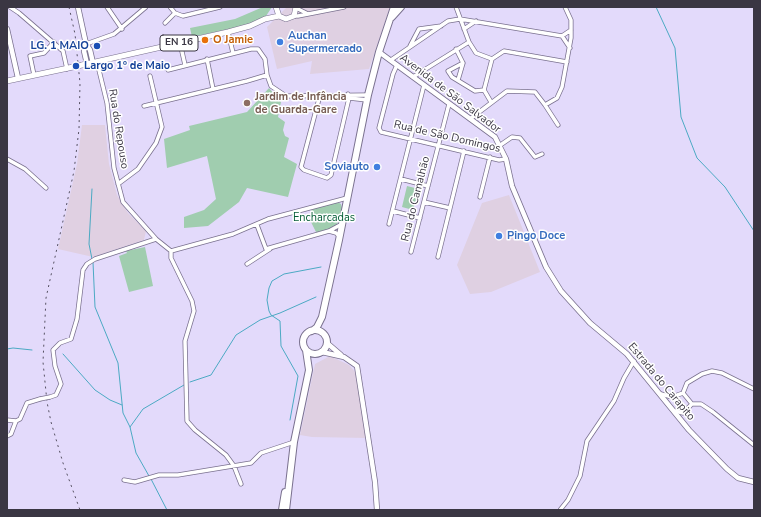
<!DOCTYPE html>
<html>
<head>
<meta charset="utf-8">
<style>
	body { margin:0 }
	#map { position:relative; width:761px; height:517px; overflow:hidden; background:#e3dafb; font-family:"Nunito Sans",sans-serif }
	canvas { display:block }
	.frame { position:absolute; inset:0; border:8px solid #3a3643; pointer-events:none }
</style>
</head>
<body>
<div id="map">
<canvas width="761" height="517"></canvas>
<div class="frame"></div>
</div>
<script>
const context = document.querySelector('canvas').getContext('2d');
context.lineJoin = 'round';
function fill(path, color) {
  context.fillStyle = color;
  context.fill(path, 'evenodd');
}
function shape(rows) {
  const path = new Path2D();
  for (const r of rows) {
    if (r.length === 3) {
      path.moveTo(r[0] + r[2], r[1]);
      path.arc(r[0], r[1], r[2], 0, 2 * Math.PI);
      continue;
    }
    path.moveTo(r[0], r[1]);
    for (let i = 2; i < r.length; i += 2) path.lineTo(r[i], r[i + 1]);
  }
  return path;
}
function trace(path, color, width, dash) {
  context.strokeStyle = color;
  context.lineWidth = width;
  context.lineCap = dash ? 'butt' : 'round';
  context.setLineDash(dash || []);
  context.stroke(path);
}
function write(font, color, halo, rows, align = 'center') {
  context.font = font + ' "Nunito Sans",sans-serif';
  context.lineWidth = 3;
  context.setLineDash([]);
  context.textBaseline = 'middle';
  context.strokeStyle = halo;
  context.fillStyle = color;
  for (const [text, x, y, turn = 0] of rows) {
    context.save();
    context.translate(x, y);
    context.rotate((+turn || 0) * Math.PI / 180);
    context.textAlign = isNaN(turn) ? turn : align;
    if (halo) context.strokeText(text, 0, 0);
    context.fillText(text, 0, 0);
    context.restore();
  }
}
fill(shape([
	[287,7,390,7,369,69,310,74,312,61,277,69,267,27],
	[509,195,540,272,491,292,470,294,457,265,482,203],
	[330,356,349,365,356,373,359,383,367,438,312,437,300,435,315,364]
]), '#dfd0e2');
fill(shape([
	[82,125,105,125,109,164,117,195,128,213,146,231,144,240,93,257,58,249,77,164]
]), '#e0d0e2');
fill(shape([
	[263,7,272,7,266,16,249,25,192,37,190,28,235,19],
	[269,88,281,102,278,117,285,122,283,130,285,136,289,138,284,157,297,164,288,197,247,188,239,202,208,226,184,228,184,217,204,210,216,199,207,156,167,168,164,139,190,130,189,126,247,112],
	[407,186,419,189,413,210,402,207],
	[336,201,341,204,342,208,336,228,326,232,316,232,311,222,311,208],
	[145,247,153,286,129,292,119,256,127,253,126,251]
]), '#a0cdaf');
trace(shape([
	[656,7,675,48,681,117,697,158,725,187,754,231],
	[92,259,89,244,92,189],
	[93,262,95,307,118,363,123,413,130,427],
	[7,349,13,348,32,350],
	[63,354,95,390,110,400,122,405],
	[190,382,211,375,236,335,260,320,280,313,316,297],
	[290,420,298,376,281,346,280,321,271,315,269,311,267,300,269,288,272,281,284,274,321,267],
	[149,476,136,453,130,427,143,409,184,385],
	[151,479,167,510]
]), '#4ba9c3', 1);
const street = shape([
	[10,7,19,13,63,51,67,69],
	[107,7,122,29],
	[170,7,175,13,183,16,220,7],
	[456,7,469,42,476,53,492,59],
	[296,8,308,14],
	[294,16,298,16,344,7],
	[165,23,175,13],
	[464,29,476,21],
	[228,32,233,53],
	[562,36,570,48],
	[562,36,571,30],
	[180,43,185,65],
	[86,44,114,34,146,7],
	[410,46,419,29,441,26],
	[456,49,463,63,448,71,452,77,475,91,484,90],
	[207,59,213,89],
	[391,60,448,21,460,19,562,36],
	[97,62,107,103,114,168,123,202,156,239,171,251],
	[397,65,393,74,379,128,381,132,499,160,506,159],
	[168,70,251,49,258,49,265,59,267,75,271,86,286,96,368,95],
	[34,75,30,56,44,53,54,42],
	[413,77,469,42],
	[458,80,463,63],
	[320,95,301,167,304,170,327,178,331,175,349,98,348,94],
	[349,98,367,100],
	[491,102,484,90,492,59,504,51,567,62],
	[545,105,558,125],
	[144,106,247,81,267,75],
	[470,119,507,91,535,92,545,105,557,98,562,87,571,38,571,20,565,7],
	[499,146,512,137,520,138,535,157,542,154],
	[7,159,25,169,46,188],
	[401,179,428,186],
	[118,184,138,169,156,143,162,127,150,76],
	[480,197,490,157],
	[424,202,450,208],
	[393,211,420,218],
	[389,224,424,85],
	[257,225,266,249,329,231,342,224],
	[329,231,336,233,340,237],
	[171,251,171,258,192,301,194,311,185,341,187,421,195,430,226,455,234,466,241,484],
	[171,251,233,234,268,219,347,198],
	[411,252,449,104],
	[438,257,464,151],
	[247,264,270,249],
	[754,389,722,373,712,371,702,374,687,383,683,393,692,404,701,404,713,412,754,445],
	[661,394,672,397,683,393],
	[50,397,56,395,61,384,55,366,53,350,60,343,71,339,77,319,83,270,87,264,95,259,156,239],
	[675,411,683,413,692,404],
	[7,420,16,421],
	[7,436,11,434,16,421,20,419,27,403,40,399],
	[124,480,135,482,159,475,178,475,251,463,261,453,294,442],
	[560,510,568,500,580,476,587,441,614,401,624,378,634,361]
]);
const secondary = shape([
	[78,7,86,44,90,50,93,63],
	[7,29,18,78],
	[86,44,84,51,87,64],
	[379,52,495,137,506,159,512,186,546,267,561,291,590,323,627,354,689,430,727,469,738,478,754,482],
	[327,343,341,355],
	[322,352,344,357,357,366,375,482,377,510]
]);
const primary = shape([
	[276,7,279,16,286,19,294,16,296,7],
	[82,65,228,32,250,26,265,19,279,16],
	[7,81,73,67]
]);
const highway = shape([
	[392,17,401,7],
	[315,342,12],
	[312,331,317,327,322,317,339,240,368,95,379,52,394,7],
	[282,510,285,492],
	[286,510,294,442,309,370,306,350]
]);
trace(street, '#7a718f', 5);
trace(secondary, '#7a718f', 6);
trace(primary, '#7a718f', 6);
trace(highway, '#7a718f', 8);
trace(street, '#fff', 3.5);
trace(secondary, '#fff', 4.5);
trace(primary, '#fff', 5);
trace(highway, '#fff', 6);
trace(shape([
	[69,7,75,34,80,83,79,129,74,171,46,298,43,362,47,402,51,422,63,463,80,510]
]), '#555061', 1, [2, 4]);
const streetBridge = shape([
	[40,399,50,397]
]);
const primaryBridge = shape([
	[73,67,82,65]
]);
trace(streetBridge, '#7a718f', 5, []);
trace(primaryBridge, '#7a718f', 6, []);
trace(streetBridge, '#fff', 3.5);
trace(primaryBridge, '#fff', 5);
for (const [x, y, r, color] of [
	[205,40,4,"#e8710a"],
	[280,42,4,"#3f7fe0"],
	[97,46,4,"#1a4fb4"],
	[76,66,4,"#1a4fb4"],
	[247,103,4,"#8d6e63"],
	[377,167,4,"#3f7fe0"],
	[499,236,4,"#3f7fe0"]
]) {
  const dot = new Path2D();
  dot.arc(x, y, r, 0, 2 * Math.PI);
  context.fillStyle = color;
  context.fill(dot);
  trace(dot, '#fff', 1.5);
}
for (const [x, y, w] of [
	[179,43,38]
]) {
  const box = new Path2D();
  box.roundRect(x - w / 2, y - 8, w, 16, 3);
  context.fillStyle = '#fff';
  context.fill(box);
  trace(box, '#3a3643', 1);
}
write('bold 10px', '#3a3643', null, [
	["EN 16",179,43]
]);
write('bold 11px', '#366cbe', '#fff', [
	["Auchan",288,36],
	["Supermercado",288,49],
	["Soviauto",369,167,"right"],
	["Pingo Doce",507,236]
], 'left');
write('bold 11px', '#c56008', '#fff', [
	["O Jamie",213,40]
], 'left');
write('bold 11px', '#164399', '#fff', [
	["LG. 1 MAIO",89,46],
	["Largo 1º de Maio",84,66,"left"]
], 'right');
write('11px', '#3a3643', '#fff', [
	["Avenida de São Salvador",450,94,37],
	["Rua do Repouso",118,129,81],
	["Rua de São Domingos",447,137,13],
	["Rua do Camalhão",416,199,-76],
	["Estrada do Carapito",661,382,50]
]);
write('bold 11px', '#785e54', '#fff', [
	["Jardim de Infância",255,97],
	["de Guarda-Gare",255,110]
], 'left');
write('11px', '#065e37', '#fff', [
	["Encharcadas",324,218]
]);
</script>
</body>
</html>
